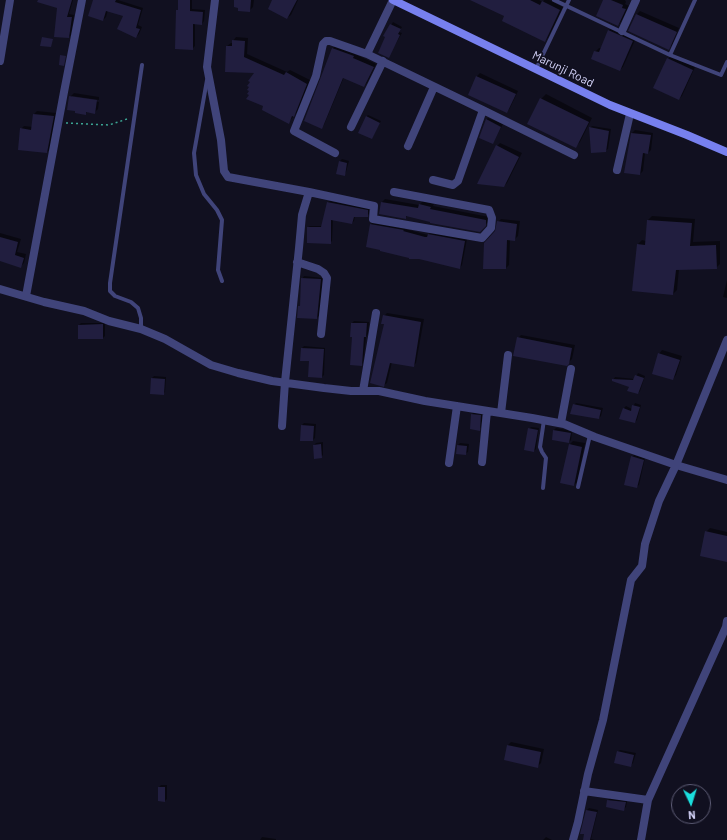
<!DOCTYPE html>
<html>
<head>
<meta charset="utf-8">
<style>
	body { margin:0 }
	#map { position:relative; width:727px; height:840px; overflow:hidden; background:#111020; font-family:Barlow,sans-serif }
	canvas { display:block }
	.north { position:absolute; left:671px; top:784px; width:40px; height:40px; box-sizing:border-box; background:#111020; border:1px solid #5f5e77; border-radius:50%; rotate:176deg; font-size:11px; font-weight:700; line-height:16px; text-align:center; color:#d5d4fa }
	.north::after { content:''; display:block; margin:auto; width:14px; height:18px; background:#1bdfde; clip-path:polygon(50% 0,100% 100%,50% 72%,0 100%) }
</style>
</head>
<body>
<div id="map">
<canvas width="727" height="840"></canvas>
<div class="north">N</div>
</div>
<script>
const context = document.querySelector('canvas').getContext('2d');
context.lineJoin = 'round';
function fill(path, color) {
  context.fillStyle = color;
  context.fill(path, 'evenodd');
}
function shape(rows) {
  const path = new Path2D();
  for (const r of rows) {
    path.moveTo(r[0], r[1]);
    for (let i = 2; i < r.length; i += 2) path.lineTo(r[i], r[i + 1]);
  }
  return path;
}
function trace(path, color, width, dash) {
  context.strokeStyle = color;
  context.lineWidth = width;
  context.lineCap = dash ? 'butt' : 'round';
  context.setLineDash(dash || []);
  context.stroke(path);
}
function write(font, color, halo, rows, align = 'center') {
  context.font = font + ' Barlow,sans-serif';
  context.lineWidth = 3.5;
  context.setLineDash([]);
  context.textBaseline = 'middle';
  context.strokeStyle = halo;
  context.fillStyle = color;
  for (const [text, x, y, turn = 0] of rows) {
    context.save();
    context.translate(x, y);
    context.rotate((+turn || 0) * Math.PI / 180);
    context.textAlign = isNaN(turn) ? turn : align;
    if (halo) context.strokeText(text, 0, 0);
    context.fillText(text, 0, 0);
    context.restore();
  }
}
fill(shape([
	[38,0,73,0,69,14,74,15,71,35,69,37,58,7],
	[102,0,118,0,143,8,138,25,142,27,139,34,136,37,124,15,108,10,106,17,103,20],
	[179,0,192,0,192,9,205,10,204,21,202,24,195,23,195,46,192,49,177,11,179,9],
	[235,0,254,0,253,7,250,10],
	[272,0,298,0,291,15,287,18],
	[479,0,539,0,543,2,544,0,549,0,563,7,548,38,545,41],
	[604,0,625,0,626,2,625,4,629,6,621,22,618,25],
	[640,11,679,28,672,45,668,48,637,14],
	[393,22,402,27,399,32,402,33,388,57,387,37,385,36],
	[612,27,636,38,623,67,620,70,595,52,599,48,601,48,609,30],
	[236,37,248,38,247,54,287,72,290,70,310,80,297,112,288,123,265,106,256,72,227,46,231,43,233,43,233,41],
	[336,45,356,52,355,54,376,64,367,83,364,86,344,77,324,125,321,128,305,121,333,48],
	[671,56,695,67,682,96,679,99,668,59],
	[480,73,518,91,510,108,507,112,469,94,477,76],
	[74,93,99,97,99,100,72,96,72,98,99,102,98,109,94,113,87,112,86,113,70,97],
	[546,94,592,118,580,142,575,147,541,99],
	[37,111,56,113,50,149,47,152,21,129,24,126,33,127,34,114],
	[368,115,381,121,372,138,366,117],
	[488,118,503,124,493,143,486,120],
	[592,126,611,129,608,149,605,151,590,128],
	[635,130,653,133,651,150,648,153,645,153,643,171,640,174,625,172,632,133],
	[500,143,522,153,507,183,504,186,497,146],
	[342,159,349,161,346,172,344,175,340,161],
	[385,199,419,205,423,201,434,204,433,206,489,217,489,221,480,231,432,222,408,215,405,218,382,202],
	[330,201,370,209,369,214,367,216,355,216,354,221,352,223,333,219,332,241,330,243,308,227,310,226,323,226,328,202],
	[652,216,695,219,693,242,720,241,720,264,716,268,679,269,677,290,673,294,638,244,642,240,646,241,648,220],
	[501,219,520,221,518,236,514,240,510,239,509,265,506,268,496,232,498,222],
	[373,222,405,228,405,229,428,235,431,232,467,239,462,265,460,268,367,246,371,224],
	[0,233,21,239,17,252,26,254,24,263,20,267,0,260],
	[304,276,323,278,319,316,317,318,301,305,302,279],
	[727,280,727,298,723,297],
	[387,313,424,319,416,363,413,366,392,362,387,383,384,385,385,323,384,316],
	[354,321,369,322,368,334,366,337,363,363,361,365,353,336,351,336,352,323],
	[81,323,105,323,105,336,103,338,79,325],
	[521,335,575,345,572,359,568,363,518,338],
	[304,346,325,348,324,375,322,377,310,360,301,360,302,348],
	[662,350,682,356,676,375,673,379,659,354],
	[638,373,645,376,640,391,638,393,630,387,613,380,615,377,635,379],
	[154,376,166,377,165,392,163,394,151,393,152,378],
	[576,403,603,408,601,416,599,418,574,405],
	[635,403,641,405,637,420,635,422,624,408,626,406,632,409],
	[474,412,483,414,481,427,479,430,472,414],
	[304,423,316,424,315,438,313,440,302,425],
	[531,427,539,428,536,449,534,451,529,429],
	[556,428,572,431,571,440,569,442,553,440,554,430],
	[573,441,585,443,577,482,574,485,570,444],
	[323,442,323,455,321,457,314,445,316,443],
	[460,443,469,444,468,452,465,454,458,445],
	[634,455,645,458,639,485,636,487,632,457],
	[710,528,727,532,727,560,706,532],
	[511,742,544,749,541,763,537,767,505,759,508,745],
	[620,750,636,753,633,763,631,765,617,752],
	[161,785,167,785,167,799,165,801,159,787],
	[610,798,627,801,626,807,624,809,608,800],
	[589,808,598,810,591,839,595,840,584,840,585,834,582,833,587,810],
	[262,837,276,839,276,840,260,840],
	[546,837,552,840,543,840]
]), '#0007');
fill(shape([
	[38,0,72,0,67,17,72,17,69,38,54,37,57,8,37,2],
	[93,0,116,0,115,2,141,10,136,28,140,29,136,38,117,29,123,16,106,11,103,21,88,16],
	[178,0,190,0,190,11,203,12,202,25,193,24,193,50,175,49,176,10,178,10],
	[234,0,251,0,250,12,238,11,238,8,234,7],
	[272,0,297,0,287,19,268,9],
	[470,0,530,0,540,5,542,1,560,10,545,42,502,21,504,16],
	[603,0,611,0,623,5,622,8,626,9,618,26,596,16],
	[636,14,677,32,669,50,628,31],
	[390,24,401,29,398,34,400,35,389,58,378,53,385,37,383,36],
	[608,30,633,41,620,71,591,59,594,51,599,52],
	[42,37,53,39,51,47,40,46],
	[232,40,245,41,244,57,284,75,286,72,307,84,294,117,292,116,289,124,262,110,263,106,246,99,249,95,247,94,249,91,247,90,249,87,247,86,250,82,248,81,254,73,225,72,226,46,232,46],
	[332,48,354,56,353,58,374,67,364,87,343,78,322,129,304,121],
	[60,55,66,56,64,66,59,65],
	[667,58,693,70,679,100,653,88],
	[476,76,516,94,507,113,468,95],
	[69,96,97,100,95,114,86,112,86,115,75,113,75,111,67,110],
	[540,98,589,122,576,148,527,124],
	[33,114,54,116,47,153,18,150,20,128,31,130],
	[366,116,380,123,372,139,358,133],
	[486,119,501,127,493,144,479,138],
	[589,127,609,131,606,152,591,153],
	[631,133,651,135,648,154,643,153,640,175,624,173],
	[496,145,519,157,504,187,477,184],
	[339,161,347,163,345,176,336,174],
	[327,202,368,210,368,217,354,217,352,224,331,220,331,244,307,243,307,227,321,227],
	[381,202,418,208,419,204,431,207,430,209,486,220,486,226,480,232,430,223,430,222,406,216,406,219,379,214],
	[647,220,692,223,690,246,716,245,717,269,676,270,673,295,632,291,637,244,645,245],
	[497,221,517,224,515,241,507,240,506,269,483,269,484,243,495,231],
	[370,224,404,230,403,231,425,237,427,237,428,234,465,241,460,269,419,259,409,259,409,258,380,251,380,250,366,247],
	[0,237,18,242,15,255,24,258,21,268,0,261],
	[301,278,321,279,317,319,297,318,298,306,300,306],
	[383,315,421,322,414,367,390,363,384,387,370,383,384,324,381,324],
	[351,323,367,323,366,337,364,337,362,366,350,365,352,337,350,337],
	[103,324,103,339,78,339,78,325],
	[517,337,572,348,569,364,567,366,513,356],
	[301,348,324,349,322,378,308,377,309,361,300,361],
	[658,353,680,360,673,380,652,374],
	[635,375,644,378,638,394,627,391,629,387,612,381,612,379,633,380],
	[151,378,165,379,164,395,150,394],
	[573,404,601,410,599,419,570,414],
	[632,405,640,407,635,423,619,419,623,408,631,411],
	[471,414,481,415,480,431,470,429],
	[301,425,314,426,313,441,300,441],
	[528,428,538,430,534,452,524,450],
	[553,430,571,433,569,443,552,440],
	[321,444,322,458,314,459,313,445],
	[569,444,582,447,574,486,560,483],
	[457,445,467,446,466,455,456,454],
	[631,456,644,460,637,488,624,485],
	[705,531,727,536,727,562,700,556],
	[507,745,541,752,538,768,504,760],
	[617,751,634,755,631,767,614,763],
	[158,787,165,787,165,802,158,801],
	[607,800,626,802,624,811,606,807],
	[586,810,597,812,590,840,583,840,584,834,580,834]
]), '#211e3f');
trace(shape([
	[66,123,109,125,127,119]
]), '#3ca694', 1.5, [2, 3]);
trace(shape([
	[554,0,670,55,721,75,727,62],
	[670,55,695,0],
	[536,69,569,0],
	[207,80,194,153,196,175,204,194,217,210,222,220,218,270,222,281],
	[141,329,141,318,138,308,131,302,115,296,110,291,110,283,142,65],
	[578,487,590,435],
	[543,488,546,458,542,452,540,447,544,420]
]), '#40447a', 4);
trace(shape([
	[215,0,207,67,221,140,224,171,228,177,309,192,302,215,299,248,285,382,282,426],
	[622,31,636,0],
	[367,54,483,110,458,181,453,185,433,180],
	[0,61,10,0],
	[483,110,574,155],
	[351,127,383,61],
	[408,146,434,87],
	[335,153,294,131,316,76,323,44,326,41,330,41,367,54,393,0],
	[617,170,630,114],
	[309,192,374,206,373,219,482,238,491,228,492,218,489,210,394,192],
	[297,262,318,269,324,273,327,278,321,334],
	[0,289,44,302,84,311,109,321,141,329,165,339,211,365,238,373,272,381,324,388,351,391,379,391,425,401,532,418,564,424,595,437,676,465,727,480],
	[26,296,64,92,82,0],
	[363,391,376,313],
	[501,413,508,355],
	[561,423,571,369],
	[482,462,487,411],
	[449,463,457,406],
	[584,791,648,800],
	[573,840,578,822,588,774,603,720,631,580,642,566,645,544,659,501,676,465,727,340],
	[641,840,648,800,726,627,727,621]
]), '#40447a', 8);
trace(shape([
	[393,0,610,105,687,135,727,152]
]), '#7780ee', 8);
write('12px', '#d5d4fa', '#111020', [
	["Marunji Road",563,69,26]
]);
</script>
</body>
</html>
